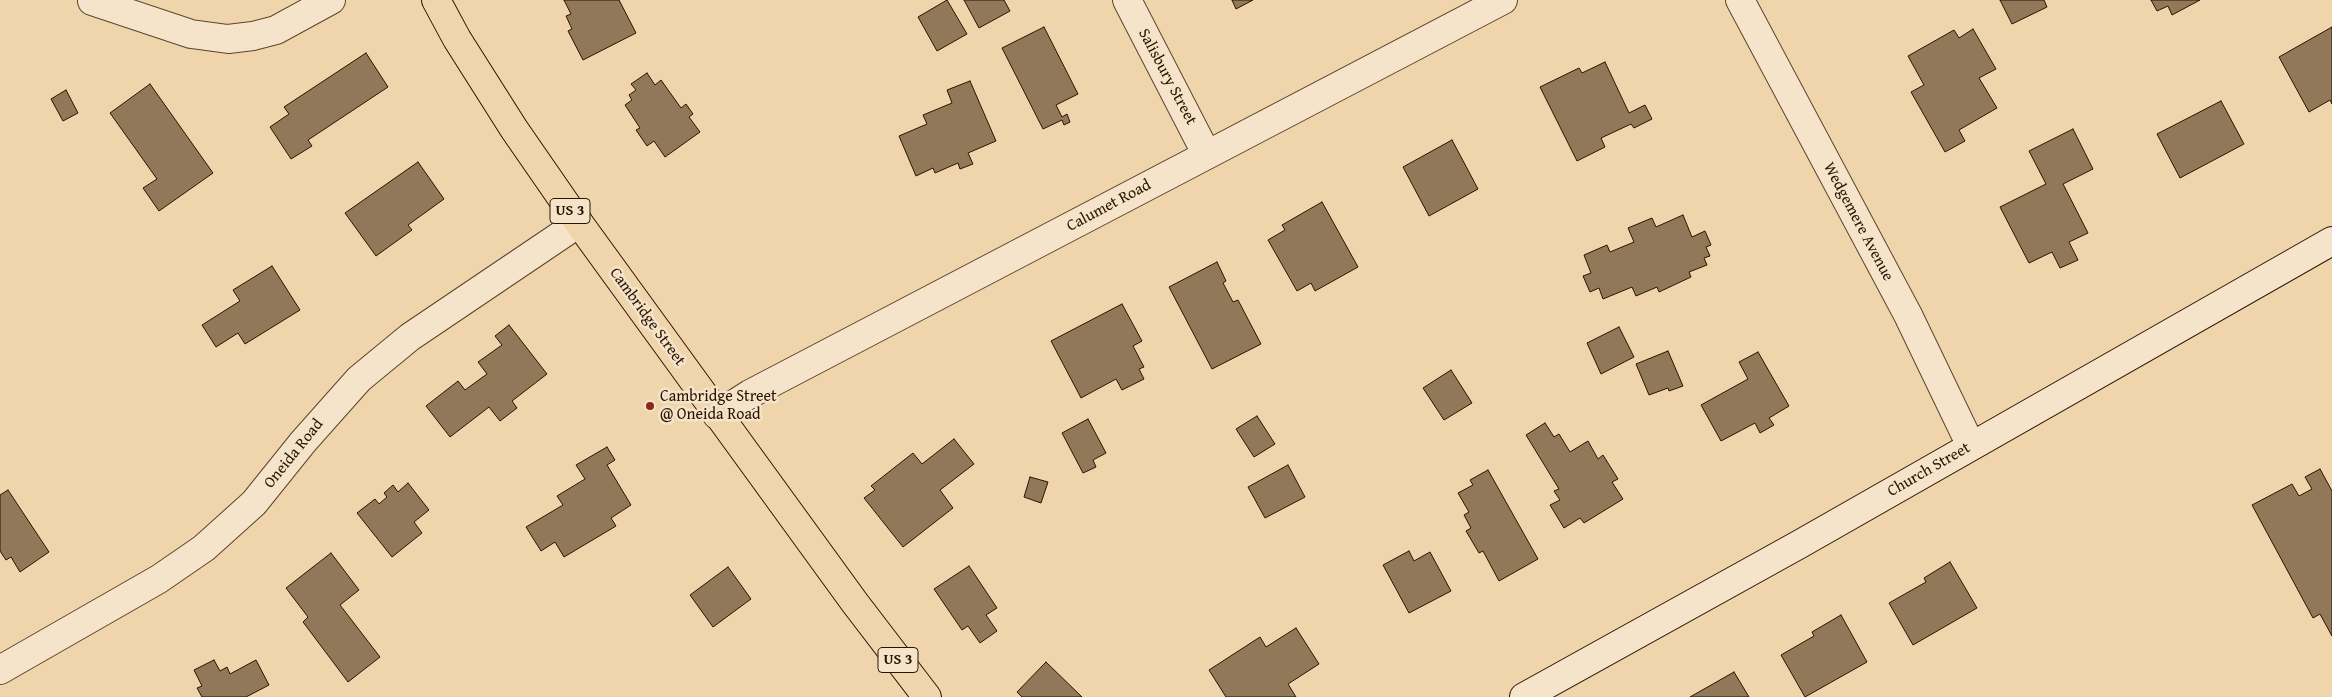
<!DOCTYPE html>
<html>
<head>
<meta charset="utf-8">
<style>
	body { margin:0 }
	canvas { display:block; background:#f0d5ac }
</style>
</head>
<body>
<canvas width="2332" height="697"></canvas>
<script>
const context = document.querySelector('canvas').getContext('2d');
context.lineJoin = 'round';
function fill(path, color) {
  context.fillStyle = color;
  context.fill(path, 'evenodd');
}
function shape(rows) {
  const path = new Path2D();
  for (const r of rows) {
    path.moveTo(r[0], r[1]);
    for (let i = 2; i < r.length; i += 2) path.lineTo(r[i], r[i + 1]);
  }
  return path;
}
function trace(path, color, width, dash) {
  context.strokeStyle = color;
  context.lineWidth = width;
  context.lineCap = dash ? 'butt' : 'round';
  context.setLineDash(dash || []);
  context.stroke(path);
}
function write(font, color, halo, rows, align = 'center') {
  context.font = font + ' "Gentium Book Plus",serif';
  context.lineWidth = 5;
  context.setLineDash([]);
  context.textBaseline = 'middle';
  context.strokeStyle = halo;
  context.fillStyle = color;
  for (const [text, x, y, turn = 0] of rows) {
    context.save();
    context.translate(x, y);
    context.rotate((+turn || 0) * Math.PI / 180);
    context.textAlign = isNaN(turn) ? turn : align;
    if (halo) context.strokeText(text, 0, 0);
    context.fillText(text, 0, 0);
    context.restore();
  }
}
const building = shape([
	[564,0,619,0,636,33,583,60,568,31,572,29,566,16,571,14,564,0],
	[947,0,967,34,937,51,918,17,947,0],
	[964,0,1004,0,1010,11,979,28,964,0],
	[1232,0,1253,0,1236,9,1232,0],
	[2000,0,2044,0,2047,7,2012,24,2000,0],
	[2151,0,2200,0,2172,15,2168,6,2157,11,2151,0],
	[1044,27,1078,94,1056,105,1062,117,1067,114,1070,122,1064,125,1062,120,1043,129,1002,48,1044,27],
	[2332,27,2332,104,2330,100,2309,112,2279,57,2332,27],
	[1973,29,1996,69,1979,78,1997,108,1959,130,1965,141,1945,152,1911,92,1924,85,1908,56,1954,30,1959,38,1973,29],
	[366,53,388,87,308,140,312,146,291,159,270,127,289,114,284,107,366,53],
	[1605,62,1629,113,1645,105,1652,119,1634,128,1631,124,1601,138,1605,147,1577,161,1540,87,1579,68,1582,73,1605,62],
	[647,73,655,85,661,80,681,108,686,104,693,114,689,117,700,132,665,157,654,141,647,146,636,130,640,128,625,105,632,100,629,95,636,90,631,84,647,73],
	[970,81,996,141,968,153,973,164,960,169,958,163,935,173,933,168,916,176,899,136,927,124,923,115,952,103,947,90,970,81],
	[150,84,213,173,159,211,143,188,157,179,110,113,150,84],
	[66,90,78,113,63,121,51,99,66,90],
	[2221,101,2244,144,2180,178,2157,134,2221,101],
	[2073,129,2093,169,2063,184,2088,233,2069,242,2078,260,2060,268,2052,252,2029,263,2000,207,2046,184,2029,151,2073,129],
	[1452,140,1478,189,1429,216,1403,167,1452,140],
	[418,162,444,199,408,225,412,230,376,256,345,213,418,162],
	[1322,202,1358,267,1315,291,1311,283,1297,291,1268,240,1285,230,1282,225,1322,202],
	[1683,215,1692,237,1705,231,1711,245,1706,247,1710,256,1704,258,1707,265,1689,272,1691,277,1659,292,1657,287,1636,296,1632,287,1603,299,1599,288,1590,292,1583,276,1591,273,1584,255,1607,245,1610,252,1634,242,1628,228,1652,218,1656,227,1683,215],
	[1217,262,1226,281,1223,283,1233,302,1238,300,1261,344,1212,369,1169,287,1217,262],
	[272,266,300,310,245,344,238,333,216,347,202,325,240,301,233,290,272,266],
	[1122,304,1142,341,1133,346,1144,367,1139,369,1144,379,1122,390,1116,379,1081,398,1051,341,1122,304],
	[509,325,547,374,512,401,517,408,500,421,489,407,450,437,426,406,458,381,465,390,487,374,478,362,502,345,495,336,509,325],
	[1619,327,1634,357,1601,374,1587,343,1619,327],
	[1668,351,1683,386,1669,391,1668,388,1649,395,1636,364,1668,351],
	[1758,352,1789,406,1769,418,1774,425,1760,433,1755,423,1721,441,1701,405,1748,379,1739,362,1758,352],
	[1451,370,1472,403,1444,420,1423,388,1451,370],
	[1257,416,1275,444,1254,457,1236,429,1257,416],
	[1088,419,1106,453,1093,460,1096,467,1083,473,1062,433,1088,419],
	[1545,423,1554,437,1559,434,1570,452,1588,441,1598,459,1603,455,1618,479,1612,482,1623,499,1584,523,1580,518,1564,528,1550,505,1560,500,1554,491,1559,489,1526,435,1545,423],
	[954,439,974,464,940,490,953,508,903,547,864,498,875,490,871,486,913,453,922,464,954,439],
	[607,447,615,460,607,465,631,505,611,518,616,526,564,557,555,542,541,551,526,527,563,505,557,496,585,479,576,465,607,447],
	[1288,465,1305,497,1265,518,1248,487,1288,465],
	[2320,469,2332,491,2332,636,2320,614,2313,618,2252,505,2292,484,2299,496,2312,489,2305,477,2320,469],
	[1488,470,1538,559,1499,581,1483,551,1479,553,1466,531,1471,528,1464,515,1469,512,1458,493,1473,485,1470,480,1488,470],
	[1030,477,1048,482,1041,503,1024,497,1030,477],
	[408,483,429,510,414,522,422,533,392,557,357,513,375,499,379,504,387,497,384,493,393,485,398,492,408,483],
	[8,490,49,552,20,572,11,557,6,560,0,551,0,495,8,490],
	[1409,551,1414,561,1430,552,1451,591,1409,613,1383,565,1409,551],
	[331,553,359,590,340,605,380,657,348,682,303,622,308,617,286,588,331,553],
	[1950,562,1977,608,1913,645,1889,603,1926,582,1924,578,1950,562],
	[969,566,997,608,986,615,997,631,980,643,968,626,962,630,934,589,969,566],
	[728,567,751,599,713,627,690,595,728,567],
	[1841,615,1867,662,1805,697,1781,655,1814,636,1812,632,1841,615],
	[1296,628,1319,664,1288,684,1296,697,1226,697,1209,670,1260,637,1266,647,1296,628],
	[214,660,220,671,227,667,230,674,256,660,269,685,246,697,202,697,197,688,202,686,194,670,214,660],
	[1046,662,1082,697,1022,697,1017,692,1046,662],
	[1734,672,1749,697,1690,697,1734,672]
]);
fill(building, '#917859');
trace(building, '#2a1400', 1);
const street = shape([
	[1127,0,1207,155],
	[1740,0,1908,315,1971,446],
	[92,1,191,34,228,39,253,36,276,30,331,0],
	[717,415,750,394,1503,0],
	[0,670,159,579,204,548,254,503,303,442,359,379,410,337,579,223]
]);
const secondary = shape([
	[1524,697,1800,544,2332,241]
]);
const highway = shape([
	[436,0,457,39,514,129,579,223,855,603,927,697]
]);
trace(street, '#5c442b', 30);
trace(secondary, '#2a1400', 30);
trace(highway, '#2a1400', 30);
trace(street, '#f5e4c9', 28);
trace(secondary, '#f5e4c9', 28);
trace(highway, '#f0d5ac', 28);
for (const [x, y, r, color] of [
	[650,406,5,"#8f2418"]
]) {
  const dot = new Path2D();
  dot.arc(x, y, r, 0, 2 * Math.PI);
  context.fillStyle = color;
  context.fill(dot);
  trace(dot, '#f5e4c9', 2);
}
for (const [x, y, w] of [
	[570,211,40],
	[898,660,40]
]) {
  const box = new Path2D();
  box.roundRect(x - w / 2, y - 12.5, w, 25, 4);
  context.fillStyle = '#f5e4c9';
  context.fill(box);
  trace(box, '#2a1400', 1);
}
write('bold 15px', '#2a1400', null, [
	["US 3",570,211],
	["US 3",898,660]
]);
write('16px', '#2a1400', '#f5e4c9', [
	["Salisbury Street",1167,77,62],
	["Calumet Road",1109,206,-28],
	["Wedgemere Avenue",1858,222,62],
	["Cambridge Street",647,317,54],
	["Oneida Road",294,454,-51],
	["Church Street",1929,470,-30]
]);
write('16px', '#2a1400', '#f5e4c9', [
	["Cambridge Street",660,397],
	["@ Oneida Road",660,415]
], 'left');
</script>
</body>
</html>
